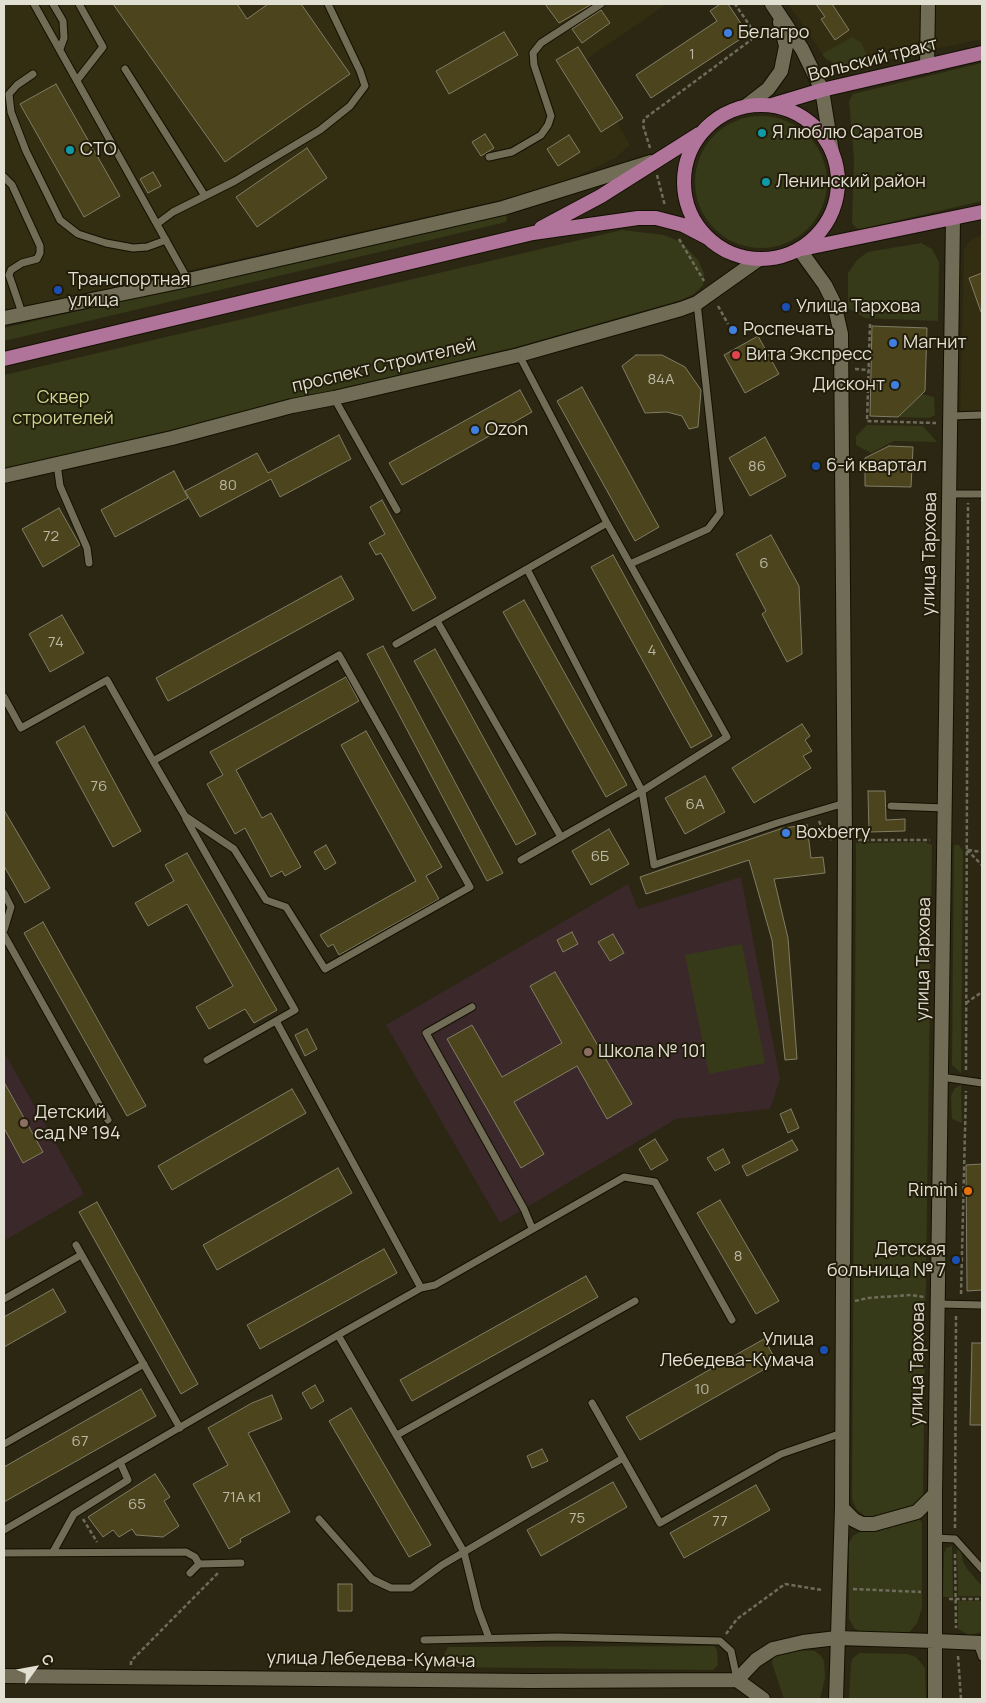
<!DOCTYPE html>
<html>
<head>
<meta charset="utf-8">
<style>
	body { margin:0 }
	#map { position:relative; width:986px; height:1703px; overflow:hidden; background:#2b2713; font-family:Manrope,sans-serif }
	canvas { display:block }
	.frame { position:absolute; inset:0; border:5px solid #e2dfd3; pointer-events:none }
	.north { position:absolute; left:10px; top:1643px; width:50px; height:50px; -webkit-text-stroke:4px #211d0a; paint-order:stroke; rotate:58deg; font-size:14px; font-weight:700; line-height:20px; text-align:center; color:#e2dfd3 }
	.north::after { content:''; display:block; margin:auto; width:18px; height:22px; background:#e2dfd3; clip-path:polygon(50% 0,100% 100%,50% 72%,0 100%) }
</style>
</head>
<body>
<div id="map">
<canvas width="986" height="1703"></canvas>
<div class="frame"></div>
<div class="north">С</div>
</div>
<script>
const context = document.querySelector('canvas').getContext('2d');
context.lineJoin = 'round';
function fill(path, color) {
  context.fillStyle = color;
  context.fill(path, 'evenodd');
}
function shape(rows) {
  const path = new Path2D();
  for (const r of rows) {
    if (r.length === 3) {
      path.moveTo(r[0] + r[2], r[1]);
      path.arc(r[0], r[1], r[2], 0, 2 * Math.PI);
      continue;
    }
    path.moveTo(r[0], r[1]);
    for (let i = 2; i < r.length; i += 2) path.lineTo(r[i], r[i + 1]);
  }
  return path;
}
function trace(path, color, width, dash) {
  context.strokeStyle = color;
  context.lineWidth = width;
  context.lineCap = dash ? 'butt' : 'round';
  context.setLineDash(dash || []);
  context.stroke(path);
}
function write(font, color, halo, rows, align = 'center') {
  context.font = font + ' Manrope,sans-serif';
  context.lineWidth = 4;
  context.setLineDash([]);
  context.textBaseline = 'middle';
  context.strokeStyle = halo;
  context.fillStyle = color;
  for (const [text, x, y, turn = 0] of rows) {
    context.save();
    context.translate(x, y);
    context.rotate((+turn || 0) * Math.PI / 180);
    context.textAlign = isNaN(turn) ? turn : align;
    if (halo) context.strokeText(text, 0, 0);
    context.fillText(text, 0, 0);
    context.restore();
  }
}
fill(shape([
	[4,4,667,4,582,62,630,145,615,158,565,182,527,194,4,312],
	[788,4,982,4,982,39,874,62,848,65,834,63,826,59],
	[982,234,982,419,960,419,964,249,970,241]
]), '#332d12');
fill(shape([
	[741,877,780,1079,770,1109,676,1119,500,1223,386,1025,628,884,638,909],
	[4,1052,84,1194,4,1241]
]), '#3b282b');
fill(shape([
	[852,37,861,42,867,55,865,61,848,65,834,63,826,59,822,54],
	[982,63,982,201,861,229,856,228,852,223,854,159,849,101,853,94],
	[761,182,66],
	[505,213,507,218,506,222,4,341,4,328],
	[622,230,664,235,681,242,698,260,704,273,703,285,694,294,681,300,516,347,4,470,4,375],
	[921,243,932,249,939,262,938,321,865,318,848,308,848,273,858,259,868,252],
	[922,394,934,397,935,415,929,418,898,417],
	[867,425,923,426,937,442,894,441,871,453,856,445,856,436],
	[925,842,932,845,923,1495,922,1502,916,1508,879,1519,865,1516,856,1509,852,1499,856,843],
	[954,845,959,845,963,851,961,1073,952,1065],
	[742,944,765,1063,709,1074,685,955],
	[961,1085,962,1123,952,1119,951,1096,955,1088],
	[914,1517,919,1517,922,1523,922,1608,917,1623,909,1633,859,1631,854,1628,849,1619,849,1543,853,1536,861,1531],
	[952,1546,953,1597,943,1597,944,1554,946,1548],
	[957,1547,961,1551,963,1562,968,1570,982,1586,982,1596,958,1596],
	[958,1601,982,1601,982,1632,969,1635,958,1629],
	[714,1646,717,1650,718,1665,713,1670,438,1667,448,1647],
	[785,1649,815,1651,821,1656,824,1661,825,1678,820,1699,784,1699,772,1663,774,1655],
	[859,1653,907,1654,916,1657,925,1668,926,1699,849,1699,851,1663,853,1658]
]), '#363a19');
const building = shape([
	[113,4,237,4,247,19,268,4,301,4,350,74,225,162,113,4],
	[545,4,592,4,559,23,545,4],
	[720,4,728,4,748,34,651,98,636,75,717,21,710,11,720,4],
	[816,4,832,4,849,30,835,40,821,19,825,17,816,4],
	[601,10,610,23,582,43,572,29,601,10],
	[504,32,518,55,449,94,436,71,504,32],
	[578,47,623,118,601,132,556,60,578,47],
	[56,84,120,196,84,217,20,104,56,84],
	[485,134,494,148,481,156,472,142,485,134],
	[569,135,580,152,558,166,547,149,569,135],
	[307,148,327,178,257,227,236,197,307,148],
	[153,172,161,186,148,193,140,179,153,172],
	[982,273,982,311,981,312,969,278,982,273],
	[872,326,927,328,925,391,898,417,870,416,872,326],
	[758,336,779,374,745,393,724,355,758,336],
	[636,355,662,355,685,367,701,390,698,427,689,429,682,416,667,412,645,413,622,366,636,355],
	[582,387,659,527,635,541,557,401,582,387],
	[520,390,532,412,402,485,389,463,520,390],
	[339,435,351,459,280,497,271,479,200,517,185,491,257,453,268,473,339,435],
	[765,437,786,476,750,496,729,458,765,437],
	[889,446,913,447,911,487,865,486,865,458,889,446],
	[174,471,188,498,115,537,101,510,174,471],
	[382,500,436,598,413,611,381,553,376,555,369,543,385,534,370,507,382,500],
	[59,508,80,545,43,567,22,529,59,508],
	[771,535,799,586,802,654,787,662,762,614,766,611,736,554,771,535],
	[613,555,712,736,691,748,591,567,613,555],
	[341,576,354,599,168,701,156,678,341,576],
	[524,600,627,785,606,797,503,612,524,600],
	[62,615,84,653,50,672,29,634,62,615],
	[383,646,503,873,487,881,367,654,383,646],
	[435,649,536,834,516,845,414,661,435,649],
	[346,677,359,701,236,770,262,818,271,813,301,867,285,876,282,871,271,877,245,828,235,834,207,784,223,775,210,752,346,677],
	[802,724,810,736,805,740,812,751,803,756,811,768,754,803,732,768,802,724],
	[84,726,141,831,113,847,56,742,84,726],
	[366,731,442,867,426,876,439,899,339,955,333,944,328,947,320,935,416,881,341,745,366,731],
	[705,776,725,812,685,834,665,798,705,776],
	[868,791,885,791,886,820,905,819,905,831,869,832,868,791],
	[4,810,50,888,25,903,4,866,4,810],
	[807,825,811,858,823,857,825,873,774,879,788,938,797,1059,785,1060,772,940,749,860,646,894,640,877,783,828,807,825],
	[609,829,629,864,591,885,572,851,609,829],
	[326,845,336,863,325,870,314,852,326,845],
	[187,853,277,1010,254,1023,245,1009,209,1029,196,1007,233,986,187,904,148,926,135,903,174,881,165,865,187,853],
	[43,922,146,1106,127,1116,24,933,43,922],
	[572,932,578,944,563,952,557,940,572,932],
	[613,934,624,953,610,961,598,942,613,934],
	[555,972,632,1104,607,1119,577,1066,514,1102,544,1154,521,1168,447,1039,472,1025,502,1077,562,1043,530,986,555,972],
	[307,1029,317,1049,305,1056,295,1035,307,1029],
	[4,1082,43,1152,23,1163,4,1128,4,1082],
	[292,1089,306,1113,172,1190,158,1166,292,1089],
	[791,1109,799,1128,788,1133,780,1114,791,1109],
	[655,1139,668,1160,651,1170,639,1149,655,1139],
	[792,1140,798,1150,747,1176,742,1166,792,1140],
	[723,1149,730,1163,715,1171,707,1158,723,1149],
	[982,1164,982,1290,967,1291,966,1165,982,1164],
	[338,1168,352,1193,217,1270,203,1245,338,1168],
	[720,1200,779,1301,756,1314,697,1213,720,1200],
	[97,1202,198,1384,181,1394,79,1212,97,1202],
	[384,1249,397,1273,260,1349,247,1325,384,1249],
	[586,1276,598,1297,412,1401,400,1380,586,1276],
	[53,1289,66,1312,4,1347,4,1317,53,1289],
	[764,1339,777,1362,640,1440,626,1417,764,1339],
	[972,1343,982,1343,982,1425,970,1425,972,1343],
	[315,1385,324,1401,311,1409,302,1393,315,1385],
	[141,1389,156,1416,4,1502,4,1467,141,1389],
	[272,1395,282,1419,248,1433,290,1512,240,1539,241,1542,229,1549,193,1484,228,1465,208,1428,252,1403,272,1395],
	[351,1408,431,1545,409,1557,329,1421,351,1408],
	[542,1449,548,1461,532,1468,527,1456,542,1449],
	[155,1474,170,1497,164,1501,179,1526,163,1537,136,1535,132,1529,119,1537,113,1530,103,1537,88,1517,155,1474],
	[613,1482,627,1507,541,1556,527,1530,613,1482],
	[756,1485,770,1510,684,1558,670,1533,756,1485],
	[338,1584,352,1584,352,1611,338,1611,338,1584]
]);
fill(building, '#4c441c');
trace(building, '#817d66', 1);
const service = shape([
	[34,4,188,280],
	[53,4,63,21,64,38,60,49],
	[125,69,205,196],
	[33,74,17,85,9,94,11,112,26,151,60,220,78,234,106,243,133,248,147,247,166,240],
	[78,79,103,47,79,4],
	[489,157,512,152,541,135,548,125,551,116,534,65,533,53,541,43,601,4],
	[4,177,12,185,40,246,40,253,37,259,22,263,11,270,9,275,22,313],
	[157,224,173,212,235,181,320,130,350,106,365,86,360,71,328,4],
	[519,355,607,523,727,737,642,791,521,860],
	[334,398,397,510],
	[951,416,982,415],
	[57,464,60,486,87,548,89,563],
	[949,494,982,494],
	[630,564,708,529,720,513,697,303],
	[527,569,642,791,654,865,777,823,845,803],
	[437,621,561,837],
	[396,644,607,523],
	[4,697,21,728,107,680,153,761,339,655,470,887,325,969,286,907,266,900,234,849,185,816,153,761],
	[891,806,945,808],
	[186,819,295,1010,207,1060],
	[4,893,11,907,4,930],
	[4,935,108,1120],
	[472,1007,426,1033,524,1209,532,1228],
	[276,1021,421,1288],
	[941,1077,982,1083],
	[76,1245,180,1428],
	[4,1299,81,1255],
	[938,1304,982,1305],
	[338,1335,464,1552,478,1609,489,1638],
	[592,1403,660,1523,781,1454,842,1433],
	[397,1435,635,1301],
	[4,1444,144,1364],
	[319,1519,372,1579,391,1588,411,1588,442,1565,623,1458],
	[4,1530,338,1335,421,1288,435,1285,624,1177,655,1182,732,1320],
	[935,1538,955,1539,982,1569],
	[53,1552,74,1514,128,1480,120,1462],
	[4,1553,186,1552,195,1557,199,1564,241,1563],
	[190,1573,199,1564],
	[424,1640,558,1637,720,1641,731,1651,737,1679],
	[977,1643,982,1657]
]);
const minor = shape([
	[927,66,928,4],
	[4,318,188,280,503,208,651,162],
	[4,476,172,438,292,406,334,398,519,355,681,309,697,303,759,259],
	[935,1641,982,1643]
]);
const tertiary = shape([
	[772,4,802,49,822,90,832,152],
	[746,106,768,89,781,71,786,46,780,22],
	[4,1676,531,1681,737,1680,763,1699],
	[737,1680,756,1660,773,1649,803,1642,837,1638]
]);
const secondary = shape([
	[799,249,825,285,834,303,841,334,845,840,842,1508,836,1699],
	[842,1508,854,1520,862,1524,874,1524,917,1512,935,1494],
	[837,1638,935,1641],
	[935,1699,935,1494,953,219]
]);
const primary = shape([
	[772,105,822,90,982,53],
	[761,182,77],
	[541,228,601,196,699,134],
	[802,249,982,212],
	[4,359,533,233,638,218,656,218,683,225,708,238]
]);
trace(service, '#131001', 9);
trace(minor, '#131001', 16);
trace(tertiary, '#131001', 16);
trace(secondary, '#131001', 16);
trace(primary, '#131001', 16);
trace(shape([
	[650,148,643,125,644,119,751,40,753,35,750,26,735,4],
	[657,175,665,206],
	[679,239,704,281],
	[718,306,728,324],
	[870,324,867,421,936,423],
	[855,369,869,370],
	[819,821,825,835,832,840],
	[858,840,930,840],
	[967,850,982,865],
	[968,850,982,852],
	[966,1003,982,992],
	[966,1070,968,503],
	[961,1294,966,1091],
	[855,1301,868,1298,911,1295,924,1297],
	[83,1519,97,1542],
	[955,1528,956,1314],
	[955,1554,956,1628],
	[853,1589,921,1592],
	[949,1599,982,1599],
	[726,1634,737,1619,785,1584,822,1590],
	[958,1656,961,1699],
	[131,1665,131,1661,218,1573]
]), '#6f6c5b', 2.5, [4, 2.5]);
trace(service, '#706c56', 7);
trace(minor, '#706c56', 14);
trace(tertiary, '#706c56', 14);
trace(secondary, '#706c56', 14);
trace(primary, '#b0739a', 14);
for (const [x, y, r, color] of [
	[728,33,5,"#3f7fe0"],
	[762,133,5,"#0f9aa8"],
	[70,150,5,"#0f9aa8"],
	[766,182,5,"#0f9aa8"],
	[58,290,5,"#1a4fb4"],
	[786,307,5,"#1a4fb4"],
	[733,330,5,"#3f7fe0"],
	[893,343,5,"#3f7fe0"],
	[736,355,5,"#e0444e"],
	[895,385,5,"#3f7fe0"],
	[475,430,5,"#3f7fe0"],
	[816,466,5,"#1a4fb4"],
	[786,833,5,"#3f7fe0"],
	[588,1052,5,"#8d6e63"],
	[24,1123,5,"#8d6e63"],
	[968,1191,5,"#e8710a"],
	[956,1260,5,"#1a4fb4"],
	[824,1350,5,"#1a4fb4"]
]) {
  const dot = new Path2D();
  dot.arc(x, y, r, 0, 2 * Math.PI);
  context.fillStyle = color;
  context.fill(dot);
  trace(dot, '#211d0a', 2);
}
write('15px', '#bcb8a5', null, [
	["1",692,55],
	["84А",661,380],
	["86",757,467],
	["80",228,486],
	["72",51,537],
	["6",764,564],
	["74",56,643],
	["4",652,651],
	["76",99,787],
	["6А",695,805],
	["6Б",600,857],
	["8",738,1257],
	["10",702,1390],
	["67",80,1442],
	["71А к1",242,1498],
	["65",137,1505],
	["75",577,1519],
	["77",720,1522]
]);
write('18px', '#e2dfd3', '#211d0a', [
	["Белагро",738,33],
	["Я люблю Саратов",772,133],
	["СТО",80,150],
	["Ленинский район",776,182],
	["Транспортная",68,280],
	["улица",68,301],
	["Улица Тархова",796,307],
	["Роспечать",743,330],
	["Магнит",903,343],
	["Вита Экспресс",746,355],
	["Дисконт",885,385,"right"],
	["Ozon",485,430],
	["6-й квартал",826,466],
	["Boxberry",796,833],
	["Школа № 101",598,1052],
	["Детский",34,1113],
	["сад № 194",34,1134],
	["Rimini",958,1191,"right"],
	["Детская",946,1250,"right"],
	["больница № 7",946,1271,"right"],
	["Улица",814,1340,"right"],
	["Лебедева-Кумача",814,1361,"right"]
], 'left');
write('18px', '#e2dfd3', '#211d0a', [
	["Вольский тракт",873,60,-14],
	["проспект Строителей",384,366,-13],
	["улица Тархова",930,554,-89],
	["улица Тархова",924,959,-89],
	["улица Тархова",918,1364,-89],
	["улица Лебедева-Кумача",371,1660,1]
]);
write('18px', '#ccd591', '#211d0a', [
	["Cквер",63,398],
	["cтроителей",63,419]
]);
</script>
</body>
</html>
